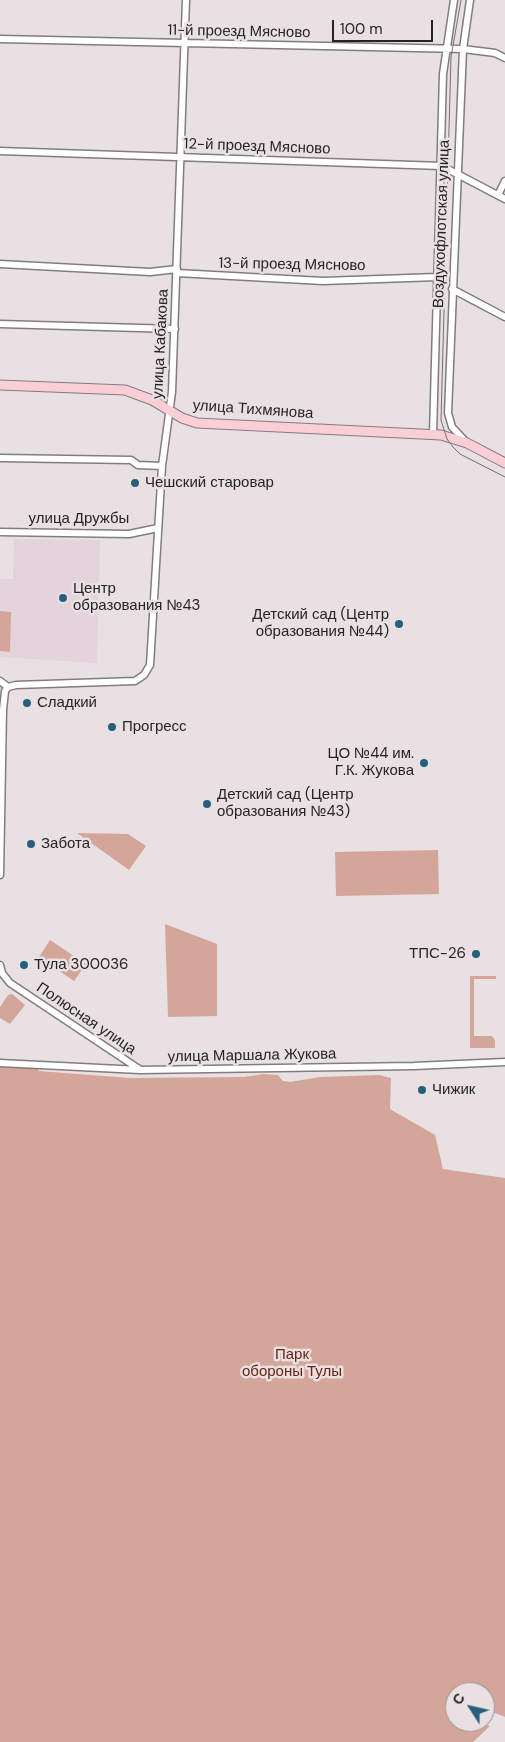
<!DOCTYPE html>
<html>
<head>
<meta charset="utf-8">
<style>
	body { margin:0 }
	#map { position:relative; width:505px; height:1742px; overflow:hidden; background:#e9e0e4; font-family:"DM Sans",sans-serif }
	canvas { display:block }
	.north { position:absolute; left:445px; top:1682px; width:50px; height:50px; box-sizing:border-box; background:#e9e0e4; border:1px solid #9b9497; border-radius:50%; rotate:305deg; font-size:14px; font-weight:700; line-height:20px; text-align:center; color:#262324 }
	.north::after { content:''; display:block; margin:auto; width:18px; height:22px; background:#275f7a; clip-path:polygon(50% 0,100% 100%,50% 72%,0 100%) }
	.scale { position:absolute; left:332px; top:20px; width:101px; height:22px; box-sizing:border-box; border:2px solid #262324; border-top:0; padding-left:6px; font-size:15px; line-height:18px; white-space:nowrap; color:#262324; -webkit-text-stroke:4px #e9e0e4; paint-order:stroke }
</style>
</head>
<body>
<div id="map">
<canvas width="505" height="1742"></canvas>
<div class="north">С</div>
<div class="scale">100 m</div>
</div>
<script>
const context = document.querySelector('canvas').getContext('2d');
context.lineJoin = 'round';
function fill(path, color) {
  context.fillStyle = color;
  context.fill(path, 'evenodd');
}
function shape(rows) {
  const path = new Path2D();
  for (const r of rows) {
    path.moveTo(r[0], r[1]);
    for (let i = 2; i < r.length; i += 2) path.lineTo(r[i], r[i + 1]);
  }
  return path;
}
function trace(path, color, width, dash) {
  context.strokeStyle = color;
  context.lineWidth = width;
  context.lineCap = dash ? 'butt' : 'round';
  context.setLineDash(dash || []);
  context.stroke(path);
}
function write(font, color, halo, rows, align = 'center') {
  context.font = font + ' "DM Sans",sans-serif';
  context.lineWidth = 5;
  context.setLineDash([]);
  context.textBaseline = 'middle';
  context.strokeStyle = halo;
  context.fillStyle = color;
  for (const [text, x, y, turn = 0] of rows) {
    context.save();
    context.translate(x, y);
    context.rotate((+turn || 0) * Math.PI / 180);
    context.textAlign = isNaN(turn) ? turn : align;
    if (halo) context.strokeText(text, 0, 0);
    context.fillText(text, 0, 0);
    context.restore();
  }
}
fill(shape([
	[14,539,100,540,97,663,0,657,0,579,13,579]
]), '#e4d3da');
fill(shape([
	[0,611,11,612,10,652,0,651],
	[77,833,128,834,146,846,129,870],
	[438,850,439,894,336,896,335,852],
	[165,924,217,944,217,1016,168,1017],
	[50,940,86,964,74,981,39,957],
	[470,976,496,976,496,979,474,979,474,1036,492,1036,495,1040,495,1048,470,1048],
	[12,994,25,1005,10,1024,0,1018,0,1007,8,995],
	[0,1060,34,1062,39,1071,130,1078,244,1077,263,1074,278,1075,283,1081,290,1082,320,1077,379,1075,391,1078,390,1109,435,1135,443,1169,505,1178,505,1717,485,1709,485,1692,455,1692,455,1722,474,1722,490,1726,473,1742,0,1742]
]), '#d3a699');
const street = shape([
	[0,39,463,49,495,53,505,58],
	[0,151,442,166,505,199],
	[498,195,505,181],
	[0,264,150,272,177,269],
	[177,273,323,281,437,277],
	[452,289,505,317],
	[0,324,175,329],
	[433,434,443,74,454,0],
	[466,442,452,427,448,413,463,49,470,0],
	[0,458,131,460,138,465,162,466],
	[0,532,129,534,158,528],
	[0,681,8,687],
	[8,687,16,685,135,681,144,675,150,665,162,466,172,392,186,0],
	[0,875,3,710,5,691,8,687],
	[0,965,2,973,10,983,139,1069],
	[0,1063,140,1070,414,1066,505,1062]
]);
const secondary = shape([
	[0,385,125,390,152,400,182,418,197,423,441,435,467,443,505,463]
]);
trace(street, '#837c7f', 9);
trace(secondary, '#837c7f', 11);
trace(street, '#fff', 6);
trace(secondary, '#faced5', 9);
trace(shape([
	[461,0,451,57,441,420,447,439,453,447,460,454,505,477]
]), '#746f71', 1);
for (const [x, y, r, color] of [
	[135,483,5,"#275f7a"],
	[63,598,5,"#275f7a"],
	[399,624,5,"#275f7a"],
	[27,703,5,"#275f7a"],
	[112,727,5,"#275f7a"],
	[424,763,5,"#275f7a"],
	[207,804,5,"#275f7a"],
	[31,844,5,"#275f7a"],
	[476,954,5,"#275f7a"],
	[24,965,5,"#275f7a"],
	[422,1090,5,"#275f7a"]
]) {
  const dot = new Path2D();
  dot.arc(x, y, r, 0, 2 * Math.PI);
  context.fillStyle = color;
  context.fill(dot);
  trace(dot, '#e9e0e4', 2);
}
write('15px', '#262324', '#e9e0e4', [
	["11-й проезд Мясново",239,32,1],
	["12-й проезд Мясново",257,147,2],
	["Воздухофлотская улица",442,224,-88],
	["13-й проезд Мясново",292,265,1],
	["улица Кабакова",161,344,-87],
	["улица Тихмянова",253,410,4],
	["улица Дружбы",79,519],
	["Полюсная улица",86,1019,34],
	["улица Маршала Жукова",252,1056,-1]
]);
write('15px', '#262324', '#e9e0e4', [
	["Чешский старовар",145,483],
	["Центр",73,589],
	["образования №43",73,606],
	["Детский сад (Центр",389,615,"right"],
	["образования №44)",389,632,"right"],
	["Сладкий",37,703],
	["Прогресс",122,727],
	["ЦО №44 им.",414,754,"right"],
	["Г.К. Жукова",414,771,"right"],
	["Детский сад (Центр",217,795],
	["образования №43)",217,812],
	["Забота",41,844],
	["ТПС-26",466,954,"right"],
	["Тула 300036",34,965],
	["Чижик",432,1090]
], 'left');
write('15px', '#6b240e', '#e9e0e4', [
	["Парк",292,1355],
	["обороны Тулы",292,1372]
]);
</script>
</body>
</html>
